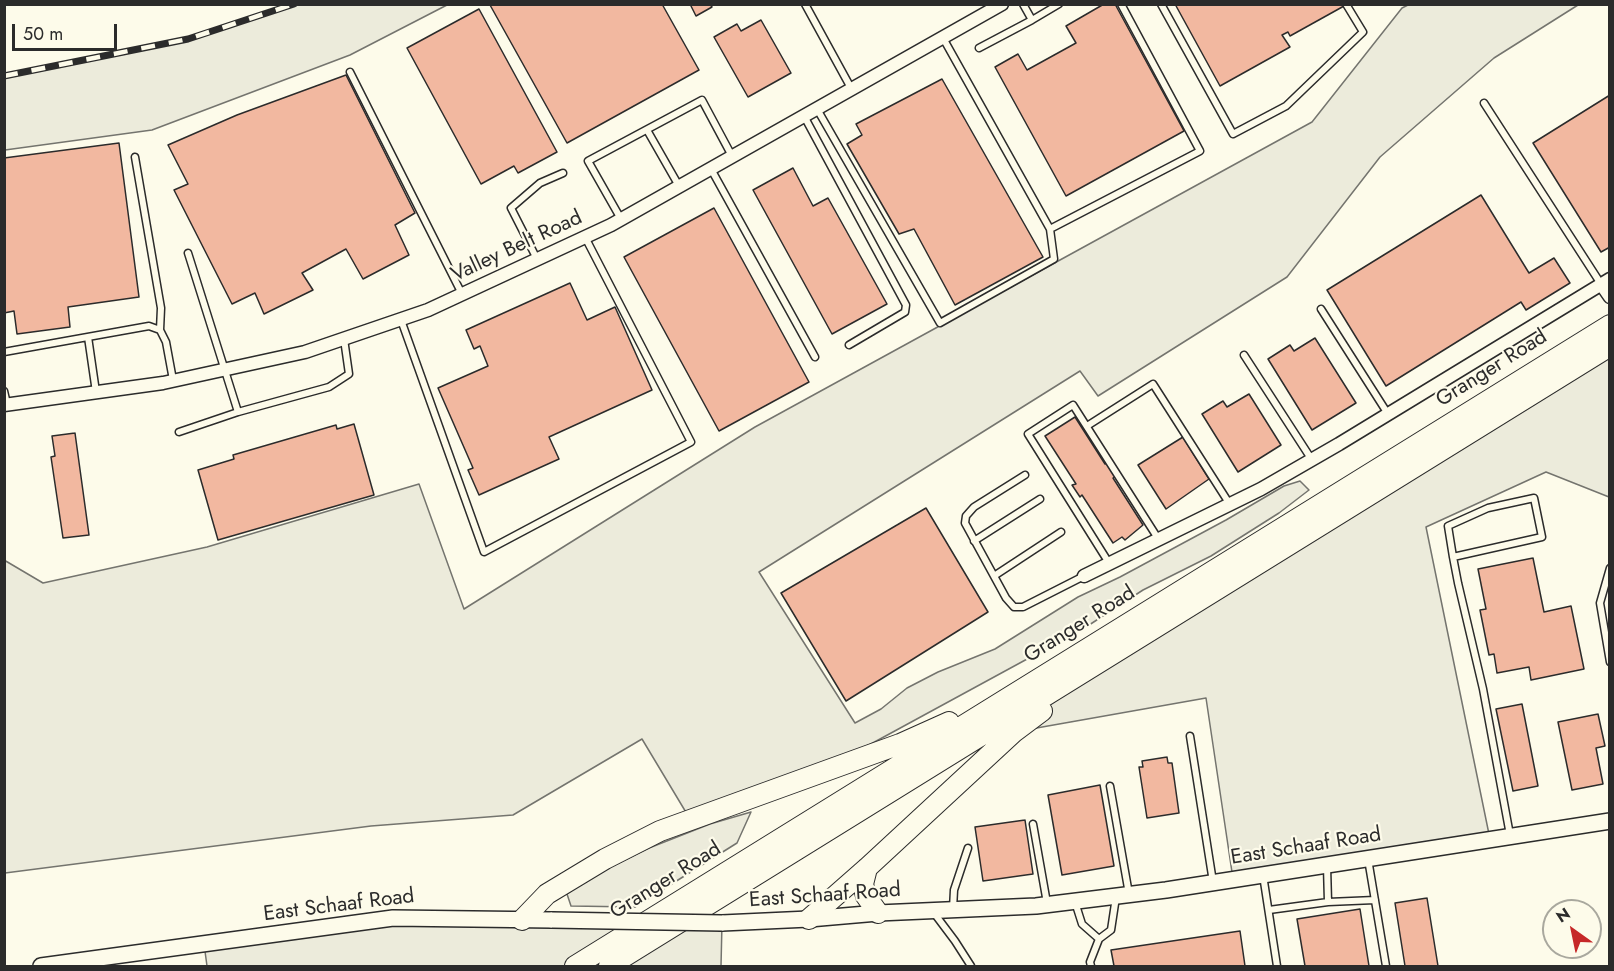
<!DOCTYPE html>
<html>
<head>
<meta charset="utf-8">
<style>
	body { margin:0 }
	#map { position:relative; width:1614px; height:971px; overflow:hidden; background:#fdfbea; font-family:Jost,sans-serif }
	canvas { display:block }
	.frame { position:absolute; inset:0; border:6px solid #2b2b2b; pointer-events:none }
	.north { position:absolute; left:1542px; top:899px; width:60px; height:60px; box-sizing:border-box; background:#fdfbea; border:2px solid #a9a89e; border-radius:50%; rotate:327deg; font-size:16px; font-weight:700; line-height:24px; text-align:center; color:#2b2b2b }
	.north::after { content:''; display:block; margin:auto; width:21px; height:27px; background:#c62828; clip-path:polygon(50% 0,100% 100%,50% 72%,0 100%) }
	.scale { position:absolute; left:12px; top:24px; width:105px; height:27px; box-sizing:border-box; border:3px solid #2b2b2b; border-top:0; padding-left:8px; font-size:18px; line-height:21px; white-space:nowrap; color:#2b2b2b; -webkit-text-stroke:4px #fdfbea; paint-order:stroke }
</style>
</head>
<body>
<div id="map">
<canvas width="1614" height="971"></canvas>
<div class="frame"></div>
<div class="north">N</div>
<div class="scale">50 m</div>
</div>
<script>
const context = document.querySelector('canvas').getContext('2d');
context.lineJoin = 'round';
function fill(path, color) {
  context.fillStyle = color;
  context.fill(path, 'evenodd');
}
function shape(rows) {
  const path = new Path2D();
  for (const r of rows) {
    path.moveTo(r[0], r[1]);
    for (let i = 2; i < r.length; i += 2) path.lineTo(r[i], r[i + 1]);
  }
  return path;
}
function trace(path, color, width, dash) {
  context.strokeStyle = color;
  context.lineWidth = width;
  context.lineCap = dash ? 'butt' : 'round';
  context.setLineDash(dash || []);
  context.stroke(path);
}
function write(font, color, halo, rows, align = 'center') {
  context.font = font + ' Jost,sans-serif';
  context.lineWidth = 4.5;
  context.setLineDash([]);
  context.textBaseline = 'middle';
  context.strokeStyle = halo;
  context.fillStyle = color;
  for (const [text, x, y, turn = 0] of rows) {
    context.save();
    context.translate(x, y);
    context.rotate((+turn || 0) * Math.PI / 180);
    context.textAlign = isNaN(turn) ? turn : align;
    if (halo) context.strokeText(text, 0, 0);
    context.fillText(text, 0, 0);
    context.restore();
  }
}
const green = shape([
	[294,5,447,5,350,55,152,130,5,150,5,76,188,39,294,5],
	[1408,5,1578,5,1494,58,1380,157,1287,277,1098,396,1080,371,759,572,855,723,881,709,907,688,938,672,995,649,1078,597,1120,577,1226,520,1284,486,1300,481,1309,490,1279,513,1211,556,1143,590,1086,627,869,745,690,819,642,739,513,815,371,826,5,873,4,560,43,583,207,547,419,484,464,609,755,427,1312,122,1402,8,1408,5],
	[1609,346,1609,497,1546,472,1426,527,1490,839,1233,879,1206,698,1014,732,1034,716,1178,615,1609,346],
	[751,812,737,843,635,907,571,906,567,894,587,878,649,848,710,824,751,812],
	[393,918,646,922,575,966,207,966,204,944,393,918],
	[678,922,722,923,721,966,608,966,678,922]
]);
fill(green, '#ecebdb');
trace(green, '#74746e', 1.5);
const building = shape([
	[662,4,699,70,567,143,490,5,662,4],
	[690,4,710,4,712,7,696,16,690,4],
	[1104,4,1115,4,1184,131,1066,196,995,67,1018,54,1027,70,1076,43,1066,26,1104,4],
	[1175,4,1343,4,1344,6,1290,36,1288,32,1282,35,1290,47,1220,86,1175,4],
	[479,9,557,152,518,173,514,166,481,184,407,48,479,9],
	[761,20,791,73,748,97,714,37,737,24,741,31,761,20],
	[346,75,415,213,395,225,409,255,363,279,346,249,302,273,313,290,264,314,255,293,232,304,174,190,188,184,168,145,237,115,346,75],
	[942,79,1043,257,955,305,914,229,899,234,847,144,862,135,856,124,942,79],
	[1610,95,1610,247,1601,252,1533,143,1610,95],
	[119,143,139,297,68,307,70,327,17,334,14,311,4,313,4,158,119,143],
	[793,168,813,206,828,198,887,304,832,334,753,190,793,168],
	[1481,195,1529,273,1554,258,1570,283,1526,310,1521,302,1386,386,1327,290,1481,195],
	[714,208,809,382,719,431,624,257,714,208],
	[570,283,587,320,615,307,652,390,549,437,559,459,479,495,468,470,473,468,438,388,488,366,480,346,474,349,466,330,570,283],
	[1315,338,1356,403,1312,430,1268,359,1290,345,1294,351,1315,338],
	[1249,394,1281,445,1238,472,1202,414,1223,401,1227,407,1249,394],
	[1075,417,1105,464,1107,463,1116,476,1113,478,1143,525,1125,540,1122,537,1113,543,1082,495,1080,497,1072,485,1076,484,1045,436,1075,417],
	[354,424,374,495,218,540,198,470,234,459,233,455,336,425,337,429,354,424],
	[75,433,89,535,63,538,51,457,55,456,52,436,75,433],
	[1183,437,1209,479,1166,509,1138,465,1183,437],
	[926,508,988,612,846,701,781,593,926,508],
	[1533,558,1544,612,1571,606,1584,669,1531,680,1529,667,1497,673,1494,654,1489,655,1480,610,1486,609,1478,569,1533,558],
	[1522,704,1538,786,1513,791,1496,709,1522,704],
	[1598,714,1605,746,1596,748,1603,784,1572,790,1558,722,1598,714],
	[1167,757,1168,763,1172,763,1179,813,1147,818,1139,767,1143,767,1142,761,1167,757],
	[1100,785,1114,866,1062,875,1048,795,1100,785],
	[1025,820,1033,874,983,881,975,827,1025,820],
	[1427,898,1438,966,1405,966,1395,903,1427,898],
	[1360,909,1369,966,1305,966,1297,919,1360,909],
	[1240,931,1245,966,1114,966,1111,950,1240,931]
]);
fill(building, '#f2b8a0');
trace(building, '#2b2b2b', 1.5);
const service = shape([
	[805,4,851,88],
	[1161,4,1233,134,1286,106,1363,32,1346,4],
	[1032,20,1059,4],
	[979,48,1032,20,1023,4],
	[350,72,462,294],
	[1484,103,1601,284],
	[817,109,940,323,1054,259,1050,229,943,38],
	[804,116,906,305,905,312,849,345],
	[647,130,679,186],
	[135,157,161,308,160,330],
	[711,169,815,357],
	[621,219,588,161,702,100,732,156],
	[1050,229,1200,151,1121,4],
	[188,253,238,412,329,387,349,374,344,339],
	[537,259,511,208,540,183,563,173],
	[1321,309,1388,414],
	[401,320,484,552,691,442,585,237],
	[88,337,96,392],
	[4,352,149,326,160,330,166,342,173,380],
	[1244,355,1312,460],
	[4,391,7,404],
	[1087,426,1153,384,1229,503],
	[179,432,238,412],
	[1025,475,974,507,966,516,965,523,1006,598,1014,607,1023,607,1084,576],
	[974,541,1040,499],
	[1453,557,1542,537,1534,498,1488,508,1448,526,1453,557,1458,583,1483,689,1510,835],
	[1109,563,1028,434,1073,405,1159,540],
	[1610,568,1600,603,1610,662],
	[994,576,1061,532],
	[1190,736,1213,882],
	[1110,786,1129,894],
	[1033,824,1047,903],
	[1368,859,1386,966],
	[1263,875,1277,966],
	[1075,902,1082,924,1099,939,1111,930,1116,897],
	[1328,902,1375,900],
	[953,909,954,890,968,848],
	[1269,910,1328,902,1327,866],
	[934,913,955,941,971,966],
	[1091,966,1090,962,1099,939]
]);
const minor = shape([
	[1601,284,1610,297],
	[4,405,163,383,305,352,428,310,611,225,1002,4],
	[1084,576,1261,489,1339,444,1610,279]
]);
const tertiary = shape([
	[722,923,809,919,878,913,1036,906,1166,890,1610,821],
	[41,966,393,918,552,920]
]);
const primary = shape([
	[867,868,863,884,866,896,878,913],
	[809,919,867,868,1014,732,1042,711],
	[522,920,547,894,605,859,660,831,900,744,949,722],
	[575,966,1610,325],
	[609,966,1610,346]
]);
trace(service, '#2b2b2b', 9);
trace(minor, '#2b2b2b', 15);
trace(tertiary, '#2b2b2b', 18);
trace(primary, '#2b2b2b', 22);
trace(service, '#fdfbea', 6);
trace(minor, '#fdfbea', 12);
trace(tertiary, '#fdfbea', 15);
trace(primary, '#fdfbea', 20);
const rail = shape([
	[4,76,188,39,294,4]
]);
trace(rail, '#2b2b2b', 7);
trace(rail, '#fdfbea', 4.5, [14]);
const tertiaryBridge = shape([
	[552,920,722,923]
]);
trace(tertiaryBridge, '#2b2b2b', 18, []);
trace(tertiaryBridge, '#fdfbea', 15);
write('21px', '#2b2b2b', '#fdfbea', [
	["Valley Belt Road",517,247,-25],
	["Granger Road",1492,369,-32],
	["Granger Road",1080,625,-32],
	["East Schaaf Road",1306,847,-9],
	["Granger Road",666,881,-32],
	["East Schaaf Road",825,896,-4],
	["East Schaaf Road",339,906,-7]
]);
</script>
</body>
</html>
